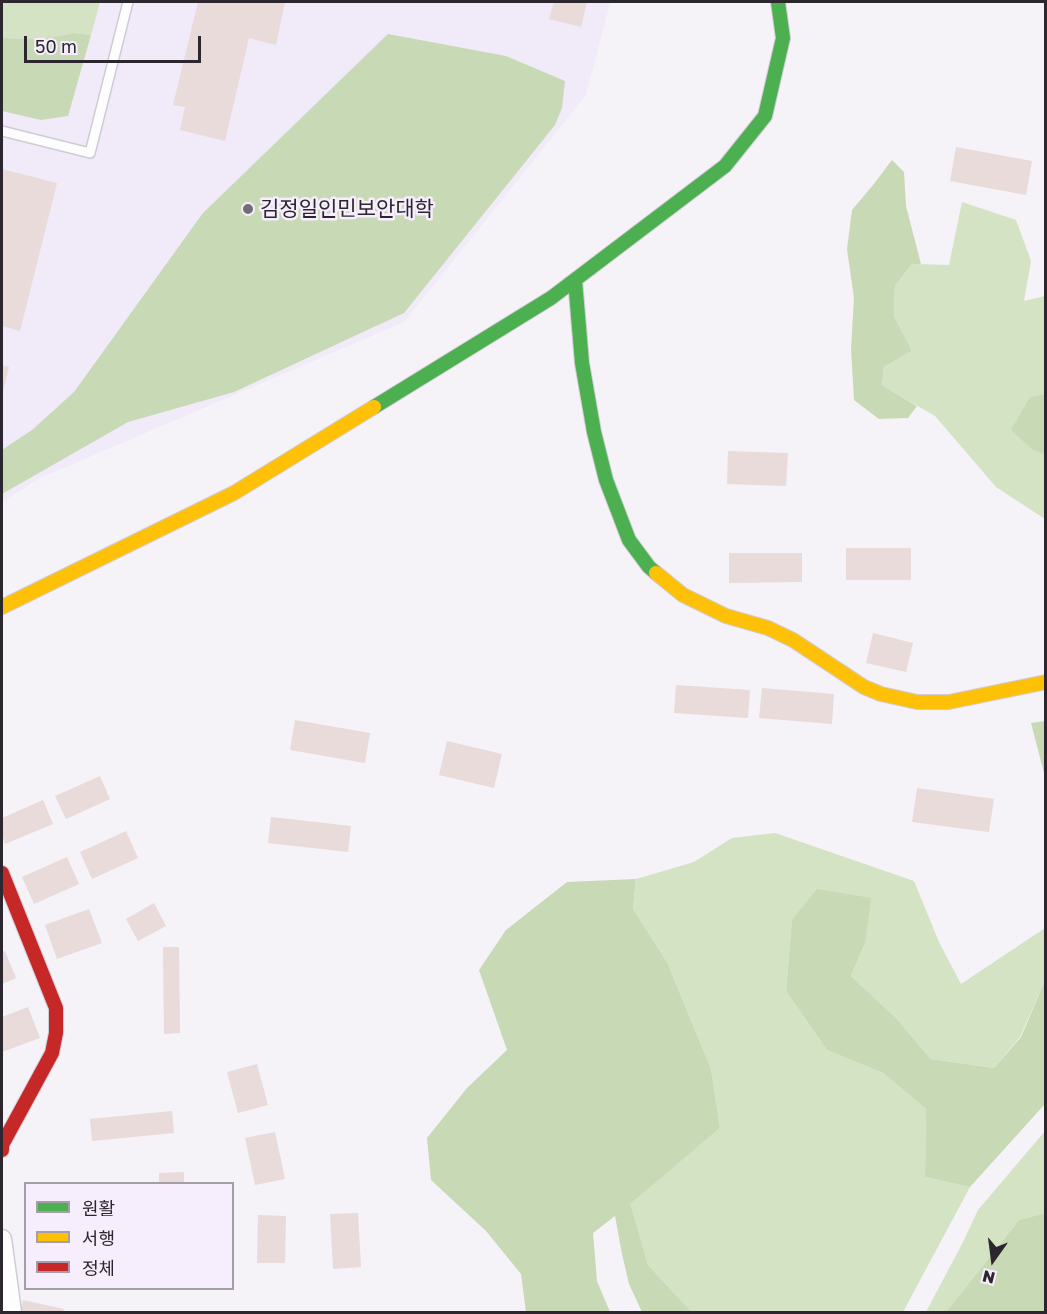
<!DOCTYPE html>
<html>
<head>
<meta charset="utf-8">
<style>
	body { margin:0 }
	#map { position:relative; width:1047px; height:1314px; overflow:hidden; background:#f5f2f8; font-family:"Golos Text","Noto Sans KR",sans-serif }
	canvas { display:block }
	.frame { position:absolute; inset:0; border:3px solid #2c272f; pointer-events:none }
	.legend { position:absolute; left:24px; top:1182px; width:210px; height:108px; box-sizing:border-box; background:#f6eefc; border:2px solid #a59eaa; margin:0; padding:8px 10px; list-style:none; font-size:18px; color:#2c272f }
	.legend li { display:flex; align-items:center; gap:12px; height:30px }
	.legend b { width:30px; border:2px solid #a59eaa }
	.north { position:absolute; left:963px; top:1230px; width:60px; height:60px; -webkit-text-stroke:4px #f6eefc; paint-order:stroke; rotate:194deg; font-size:16px; font-weight:700; line-height:24px; text-align:center; color:#2c272f }
	.north::after { content:''; display:block; margin:auto; width:21px; height:27px; background:#2c272f; clip-path:polygon(50% 0,100% 100%,50% 72%,0 100%) }
	.scale { position:absolute; left:24px; top:36px; width:177px; height:27px; box-sizing:border-box; border:3px solid #2c272f; border-top:0; padding-left:8px; font-size:18px; line-height:21px; white-space:nowrap; color:#2c272f; -webkit-text-stroke:4px #f6eefc; paint-order:stroke }
</style>
</head>
<body>
<div id="map">
<canvas width="1047" height="1314"></canvas>
<div class="frame"></div>
<ul class="legend">
<li><b style="height:8px;background:#4caf50"></b>원활</li>
<li><b style="height:8px;background:#ffc107"></b>서행</li>
<li><b style="height:8px;background:#c62828"></b>정체</li>
</ul>
<div class="north">N</div>
<div class="scale">50 m</div>
</div>
<script>
const context = document.querySelector('canvas').getContext('2d');
context.lineJoin = 'round';
function fill(path, color) {
  context.fillStyle = color;
  context.fill(path, 'evenodd');
}
function shape(rows) {
  const path = new Path2D();
  for (const r of rows) {
    path.moveTo(r[0], r[1]);
    for (let i = 2; i < r.length; i += 2) path.lineTo(r[i], r[i + 1]);
  }
  return path;
}
function trace(path, color, width, dash) {
  context.strokeStyle = color;
  context.lineWidth = width;
  context.lineCap = dash ? 'butt' : 'round';
  context.setLineDash(dash || []);
  context.stroke(path);
}
function write(font, color, halo, rows, align = 'center') {
  context.font = font + ' "Golos Text","Noto Sans KR",sans-serif';
  context.lineWidth = 5;
  context.setLineDash([]);
  context.textBaseline = 'middle';
  context.strokeStyle = halo;
  context.fillStyle = color;
  for (const [text, x, y, turn = 0] of rows) {
    context.save();
    context.translate(x, y);
    context.rotate((+turn || 0) * Math.PI / 180);
    context.textAlign = isNaN(turn) ? turn : align;
    if (halo) context.strokeText(text, 0, 0);
    context.fillText(text, 0, 0);
    context.restore();
  }
}
fill(shape([
	[2,2,610,2,586,95,404,322,40,478,2,502]
]), '#f0eaf9');
fill(shape([
	[2,2,100,2,91,35,74,33,54,37,27,39,2,38],
	[962,202,1016,220,1031,261,1024,301,1045,296,1046,394,1030,397,1033,450,1045,455,1045,519,996,487,935,416,882,385,884,367,912,351,894,316,895,286,912,264,949,265],
	[775,833,914,881,939,942,961,984,1045,928,1045,980,1020,1037,994,1068,931,1059,897,1019,851,976,865,943,792,920,786,991,827,1050,883,1073,926,1109,925,1177,970,1187,903,1312,695,1312,690,1310,648,1265,629,1204,720,1128,711,1069,667,962,633,909,636,879,694,862,732,838],
	[1045,1131,1045,1213,1019,1220,946,1312,926,1312,962,1244,978,1210]
]), '#d3e3c3');
fill(shape([
	[74,33,91,35,68,116,41,120,2,111,2,38,27,39,54,37],
	[388,34,506,56,565,81,562,108,555,125,404,313,234,392,128,422,2,494,2,450,32,430,74,392,203,213],
	[892,160,904,172,906,206,921,264,912,264,895,286,894,316,912,351,884,367,882,385,917,406,908,418,879,419,854,400,851,349,854,298,847,249,852,210,873,185],
	[1045,394,1046,394,1045,455,1033,450,1011,430,1030,397],
	[1045,721,1046,721,1045,777,1031,723],
	[636,879,633,909,667,962,711,1069,720,1128,630,1204,648,1265,690,1310,695,1312,642,1312,629,1284,622,1254,615,1216,593,1233,597,1281,610,1312,526,1312,521,1274,486,1231,431,1180,427,1138,467,1088,507,1050,479,970,506,930,567,882],
	[817,889,871,898,865,943,851,976,897,1019,931,1059,994,1068,1021,1037,1045,980,1045,1104,970,1187,925,1177,926,1109,883,1073,827,1050,786,991,792,920],
	[1045,1213,1045,1312,946,1312,1019,1220]
]), '#c8d9b6');
fill(shape([
	[198,2,285,2,276,45,249,38,225,141,180,130,185,107,173,105],
	[554,2,587,2,581,27,549,19],
	[956,147,1032,161,1026,195,950,181],
	[2,169,57,183,20,331,2,326],
	[2,365,9,367,2,395],
	[728,451,788,453,786,486,727,484],
	[846,548,911,548,911,580,846,580],
	[729,553,802,553,802,582,729,583],
	[873,633,913,643,906,672,866,663],
	[676,685,750,690,748,718,674,713],
	[762,688,834,694,832,724,759,718],
	[295,720,370,733,365,763,290,750],
	[447,741,502,754,494,788,439,775],
	[100,776,110,799,66,819,55,796],
	[917,788,994,799,989,832,912,822],
	[43,800,53,824,5,844,2,834,2,818],
	[271,817,351,826,348,852,268,843],
	[126,831,138,858,92,879,80,852],
	[67,857,79,884,34,904,22,877],
	[154,903,166,926,138,941,126,919],
	[89,909,102,943,57,959,45,925],
	[163,947,179,947,180,1033,164,1034],
	[5,951,16,978,2,984,2,952],
	[28,1007,40,1038,2,1052,2,1017],
	[257,1064,268,1105,238,1113,227,1072],
	[172,1111,174,1133,92,1141,90,1119],
	[275,1132,285,1179,255,1185,245,1138],
	[184,1172,184,1184,159,1184,159,1173],
	[358,1213,361,1267,333,1269,330,1214],
	[258,1215,286,1216,285,1263,257,1263],
	[23,1300,64,1309,63,1312,21,1312]
]), '#e8dbd9');
const lane = shape([
	[2,131,90,153,128,2]
]);
const street = shape([
	[2,1239,12,1312]
]);
const fast = shape([
	[575,280,582,363,594,432,606,480,629,540,649,567,656,573],
	[374,407,551,298,725,166,765,116,783,38,778,2]
]);
const slow = shape([
	[656,573,683,595,726,616,768,628,793,640,864,687,881,694,917,702,949,702,1046,682],
	[2,607,234,493,374,407]
]);
const jam = shape([
	[2,873,56,1008,56,1033,52,1053,2,1145,2,1150]
]);
trace(lane, '#d0ccd4', 12);
trace(street, '#d0ccd4', 21);
trace(fast, '#d0ccd4', 16);
trace(slow, '#d0ccd4', 16);
trace(jam, '#d0ccd4', 16);
trace(lane, '#fefdfe', 9);
trace(street, '#fefdfe', 18);
trace(fast, '#4caf50', 14);
trace(slow, '#ffc107', 14);
trace(jam, '#c62828', 14);
for (const [x, y, r, color] of [
	[248,209,6,"#726e75"]
]) {
  const dot = new Path2D();
  dot.arc(x, y, r, 0, 2 * Math.PI);
  context.fillStyle = color;
  context.fill(dot);
  trace(dot, '#f6eefc', 2);
}
write('21px', '#2c272f', '#f6eefc', [
	["김정일인민보안대학",260,209]
], 'left');
</script>
</body>
</html>
